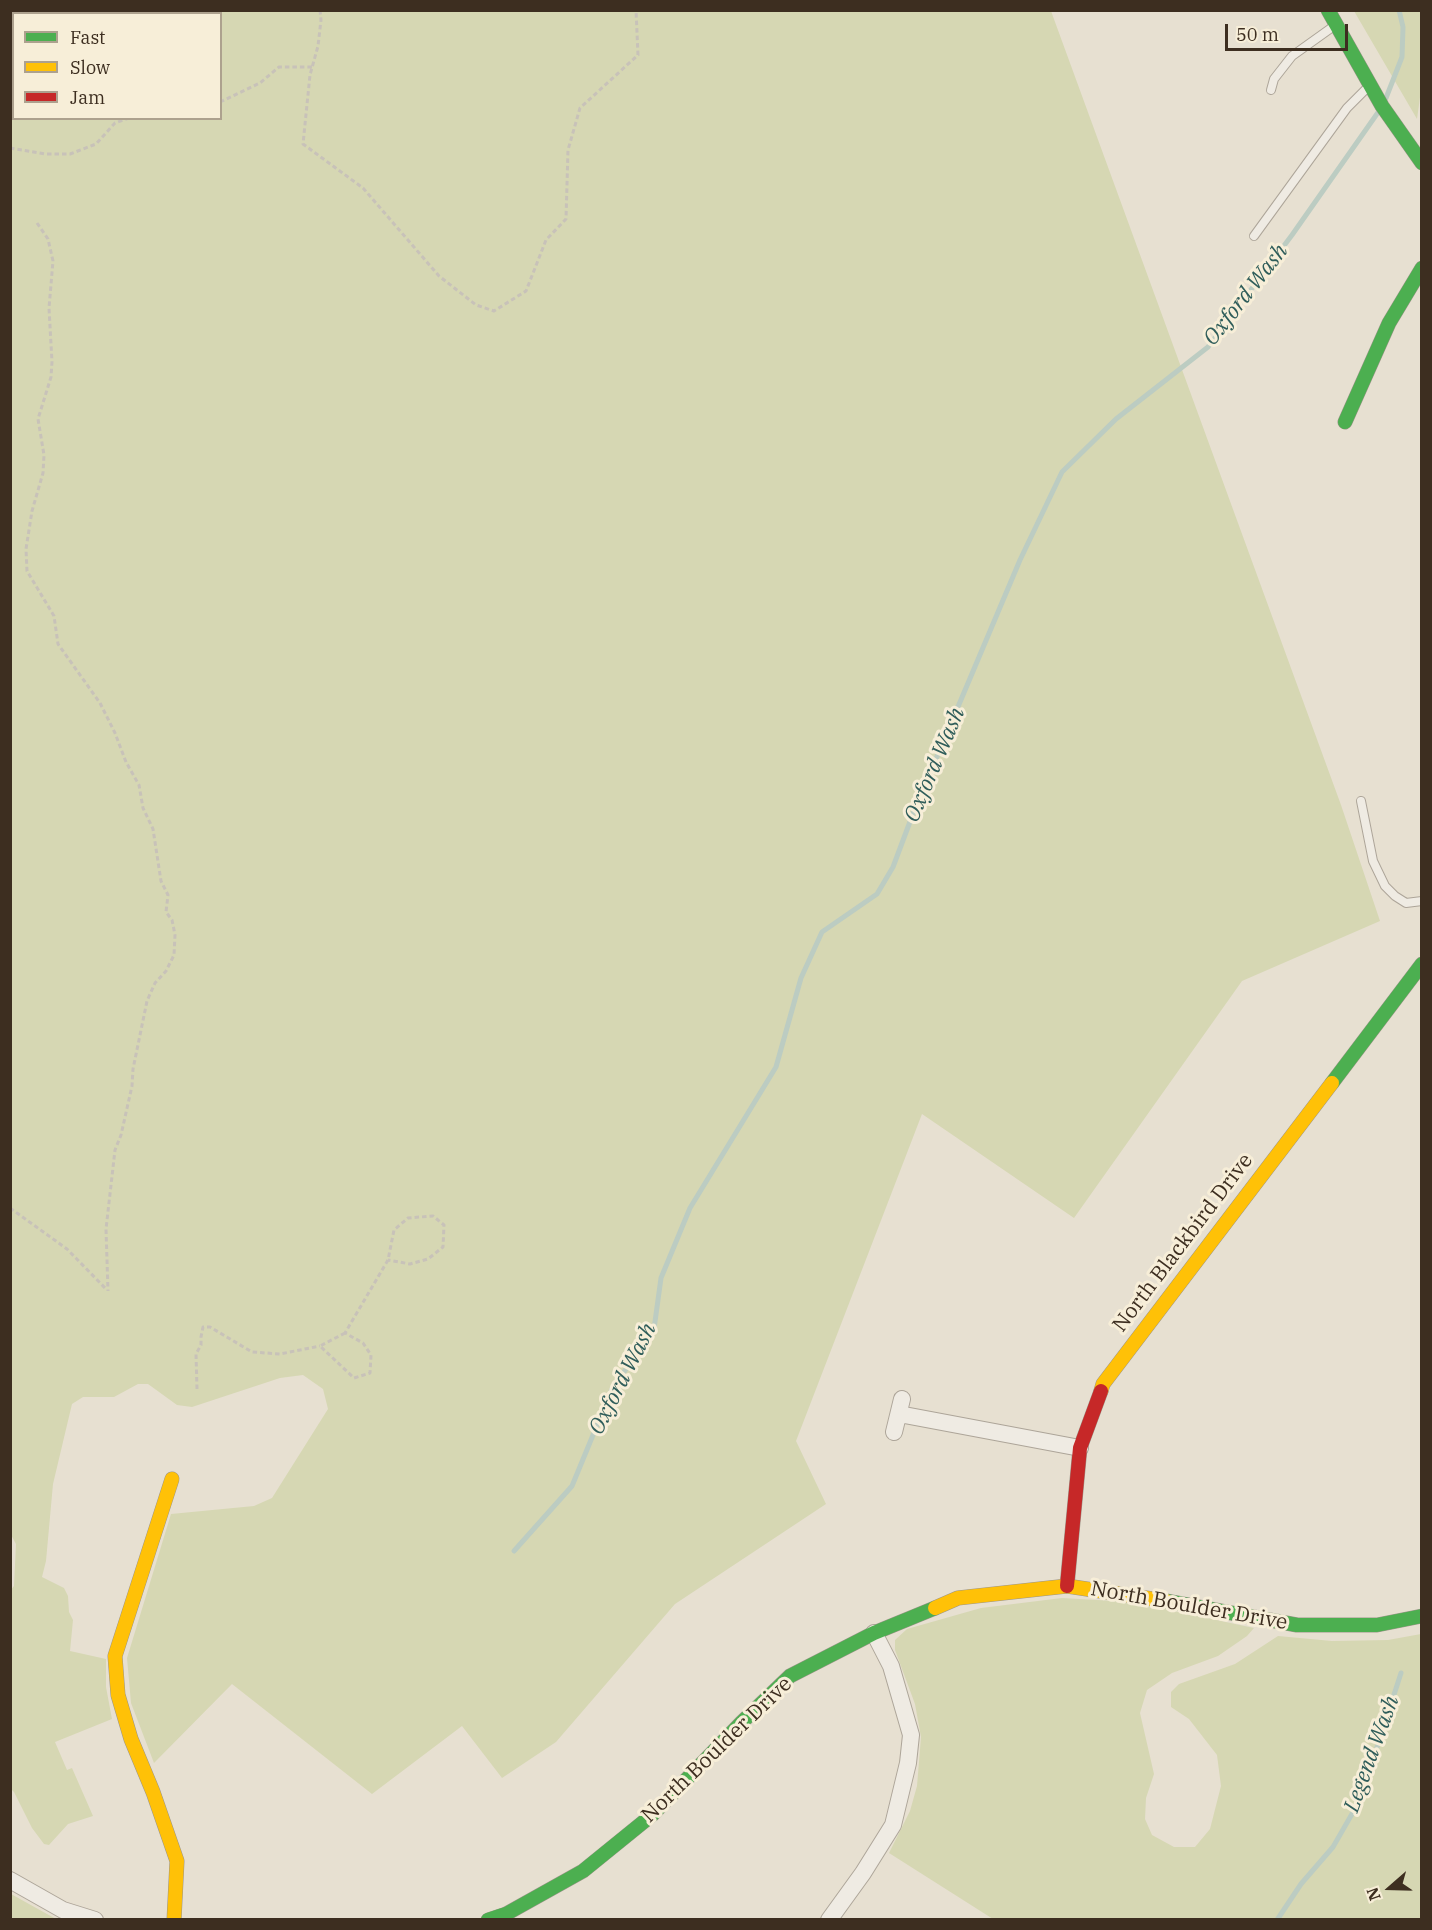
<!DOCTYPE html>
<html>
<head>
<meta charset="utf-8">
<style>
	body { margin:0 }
	#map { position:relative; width:1432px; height:1930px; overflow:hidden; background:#e7e0d1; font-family:"IBM Plex Serif",serif }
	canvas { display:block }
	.frame { position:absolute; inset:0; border:12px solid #3d2e20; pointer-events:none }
	.legend { position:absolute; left:12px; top:12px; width:210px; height:108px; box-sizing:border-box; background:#f7eed8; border:2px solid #ada18e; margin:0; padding:8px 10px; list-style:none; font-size:18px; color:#3d2e20 }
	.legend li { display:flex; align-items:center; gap:12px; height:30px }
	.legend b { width:30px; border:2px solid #ada18e }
	.north { position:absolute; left:1360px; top:1858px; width:60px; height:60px; -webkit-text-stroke:4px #f7eed8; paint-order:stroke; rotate:250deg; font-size:16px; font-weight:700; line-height:24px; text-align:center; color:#3d2e20 }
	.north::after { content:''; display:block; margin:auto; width:21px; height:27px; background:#3d2e20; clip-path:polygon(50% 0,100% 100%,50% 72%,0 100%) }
	.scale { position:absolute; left:1225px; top:24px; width:123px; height:27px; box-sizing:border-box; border:3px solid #3d2e20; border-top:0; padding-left:8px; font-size:18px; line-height:21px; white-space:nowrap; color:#3d2e20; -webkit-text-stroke:4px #f7eed8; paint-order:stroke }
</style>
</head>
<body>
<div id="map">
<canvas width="1432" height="1930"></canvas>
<div class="frame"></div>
<ul class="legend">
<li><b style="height:8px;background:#4caf50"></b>Fast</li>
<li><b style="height:8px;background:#ffc107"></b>Slow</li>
<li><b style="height:8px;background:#c62828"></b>Jam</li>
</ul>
<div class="north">N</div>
<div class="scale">50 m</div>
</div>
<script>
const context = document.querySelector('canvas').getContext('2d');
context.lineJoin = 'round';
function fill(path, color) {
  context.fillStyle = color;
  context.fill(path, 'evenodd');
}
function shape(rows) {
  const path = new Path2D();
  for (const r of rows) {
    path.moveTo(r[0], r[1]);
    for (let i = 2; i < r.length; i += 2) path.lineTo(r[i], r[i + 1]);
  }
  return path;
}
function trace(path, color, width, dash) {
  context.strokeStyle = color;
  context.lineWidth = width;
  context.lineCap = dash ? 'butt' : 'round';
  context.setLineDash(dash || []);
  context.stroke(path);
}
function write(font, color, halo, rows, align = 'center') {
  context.font = font + ' "IBM Plex Serif",serif';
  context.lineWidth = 6;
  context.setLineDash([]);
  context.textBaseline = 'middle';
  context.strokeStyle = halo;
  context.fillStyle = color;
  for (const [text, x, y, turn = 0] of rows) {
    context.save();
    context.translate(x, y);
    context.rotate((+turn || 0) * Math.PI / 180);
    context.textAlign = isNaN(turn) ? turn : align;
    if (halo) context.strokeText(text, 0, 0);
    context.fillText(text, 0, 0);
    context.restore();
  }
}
fill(shape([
	[11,11,1051,11,1341,805,1380,921,1242,981,1074,1218,922,1114,796,1441,826,1504,675,1604,556,1742,502,1778,462,1726,372,1794,232,1684,154,1763,131,1703,127,1658,171,1514,254,1506,272,1498,328,1409,323,1389,303,1375,280,1378,192,1407,177,1405,148,1384,138,1384,114,1397,83,1397,72,1404,53,1484,46,1561,42,1577,64,1588,68,1596,69,1612,73,1620,70,1651,106,1659,106,1687,112,1719,55,1742,67,1770,72,1768,93,1816,68,1824,49,1845,44,1844,32,1828,14,1792,11,1789,10,1591,14,1586,16,1544,10,1533],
	[14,14,220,14,220,118,14,118],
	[1354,11,1421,11,1422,83,1417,119],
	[1062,1598,1132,1602,1254,1628,1247,1636,1218,1656,1172,1673,1147,1690,1140,1713,1154,1774,1146,1798,1145,1819,1152,1835,1174,1847,1195,1847,1210,1829,1221,1786,1217,1755,1189,1719,1171,1707,1171,1692,1179,1684,1235,1664,1278,1636,1332,1641,1388,1640,1421,1634,1421,1919,993,1919,889,1853,910,1811,917,1786,921,1737,915,1704,895,1650,895,1640,907,1629,981,1608],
	[11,1894,56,1919,11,1919]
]), '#d6d7b3');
trace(shape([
	[1386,98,1402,57,1403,27,1399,10],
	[514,1551,572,1486,612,1389,654,1329,661,1278,690,1208,776,1067,801,978,822,932,877,894,893,867,914,811,1020,560,1062,472,1116,419,1208,347,1292,235,1379,111],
	[1277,1920,1301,1884,1333,1847,1360,1800,1401,1673]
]), '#bcccc2', 5);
const lane = shape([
	[1271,90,1274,79,1292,56,1334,26],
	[1254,236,1347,108,1369,86],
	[1361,801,1373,861,1385,886,1395,896,1406,903,1422,901]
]);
const street = shape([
	[899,1414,1080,1448],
	[894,1432,902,1399],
	[10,1880,63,1910,95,1920],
	[829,1920,863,1873,893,1825,908,1763,911,1735,891,1666,874,1633]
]);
const fast = shape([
	[1328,10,1382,106,1422,163],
	[1345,422,1389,323,1422,268],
	[1332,1083,1422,964],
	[1166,1601,1297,1625,1377,1625,1422,1616],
	[488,1920,506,1914,583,1871,652,1815,741,1723,790,1676,874,1633,935,1608]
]);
const slow = shape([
	[1101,1391,1103,1384,1332,1083],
	[172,1479,115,1656,118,1695,131,1739,153,1792,177,1861,174,1920],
	[935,1608,958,1598,1067,1586,1166,1601]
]);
const jam = shape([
	[1067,1586,1080,1448,1101,1391]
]);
trace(lane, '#ada599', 10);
trace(street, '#ada599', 18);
trace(fast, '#9c958a', 15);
trace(slow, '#9c958a', 15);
trace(jam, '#9c958a', 15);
trace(shape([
	[320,10,321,20,318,46,310,75,303,144,363,188,439,276,476,305,494,311,526,291,546,240,566,219,568,150,580,108,638,55,636,10],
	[220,102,260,83,279,67,313,67],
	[10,148,45,154,70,154,96,144,115,123,129,118],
	[37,223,48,239,53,261,49,308,52,362,51,377,38,419,44,455,43,473,32,511,26,549,27,571,54,616,58,644,100,703,115,733,126,762,139,785,143,808,153,829,161,881,168,895,166,912,172,920,175,935,174,955,166,971,155,983,147,1001,133,1069,132,1086,121,1135,115,1150,106,1229,108,1291],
	[10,1208,67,1249,107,1290],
	[345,1333,320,1346,354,1378,370,1373,371,1355,363,1343,345,1333,388,1260,394,1230,408,1218,433,1216,444,1225,443,1247,428,1259,410,1264,388,1260],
	[197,1389,196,1354,201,1345,201,1337,203,1327,210,1327,252,1352,280,1354,320,1346]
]), '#c8c2b9', 3, [4.5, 3]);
trace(lane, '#efebe3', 8);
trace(street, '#efebe3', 16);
trace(fast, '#4caf50', 14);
trace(slow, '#ffc107', 14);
trace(jam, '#c62828', 14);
write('21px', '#3d2e20', '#f7eed8', [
	["North Blackbird Drive",1183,1243,-53],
	["North Boulder Drive",1189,1606,10],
	["North Boulder Drive",717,1750,-44]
]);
write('italic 22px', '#2f5d5a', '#f7eed8', [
	["Oxford Wash",1246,295,-52],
	["Oxford Wash",935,765,-67],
	["Oxford Wash",623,1379,-63],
	["Legend Wash",1372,1754,-70]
]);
</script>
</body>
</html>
